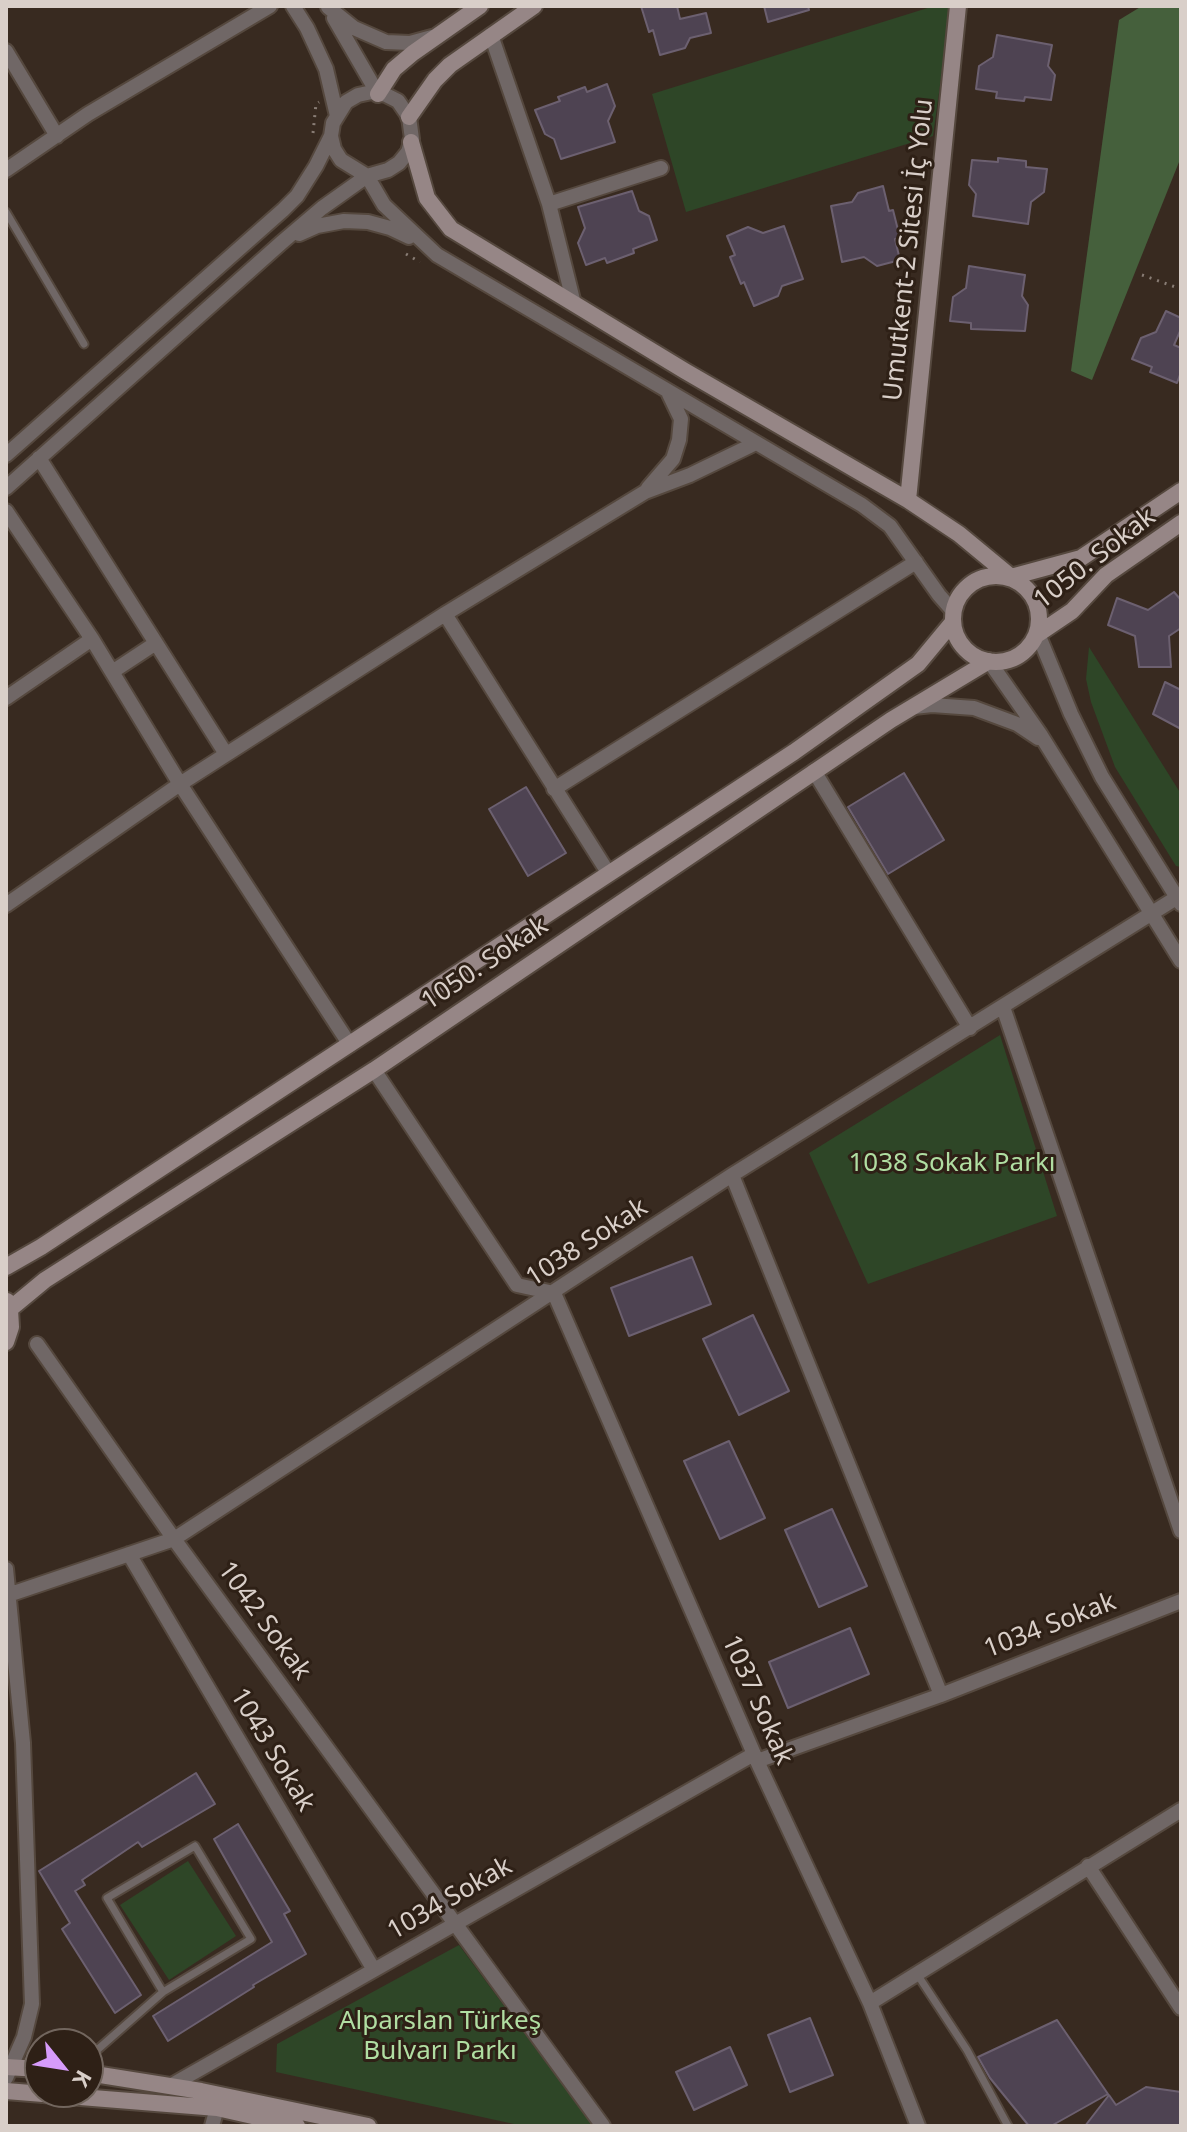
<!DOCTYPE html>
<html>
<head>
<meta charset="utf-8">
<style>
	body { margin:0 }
	#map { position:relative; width:1187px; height:2132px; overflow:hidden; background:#382a20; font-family:"Noto Sans",sans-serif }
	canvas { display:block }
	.frame { position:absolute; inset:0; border:8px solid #d9cfc9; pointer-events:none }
	.north { position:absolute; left:24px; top:2028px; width:80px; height:80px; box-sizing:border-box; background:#2e2016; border:2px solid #72665e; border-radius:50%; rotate:120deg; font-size:22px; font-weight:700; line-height:32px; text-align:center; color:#d9cfc9 }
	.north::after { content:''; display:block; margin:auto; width:28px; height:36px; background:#d69bfa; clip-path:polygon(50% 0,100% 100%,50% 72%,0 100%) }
</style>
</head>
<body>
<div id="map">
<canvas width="1187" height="2132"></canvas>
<div class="frame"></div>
<div class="north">K</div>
</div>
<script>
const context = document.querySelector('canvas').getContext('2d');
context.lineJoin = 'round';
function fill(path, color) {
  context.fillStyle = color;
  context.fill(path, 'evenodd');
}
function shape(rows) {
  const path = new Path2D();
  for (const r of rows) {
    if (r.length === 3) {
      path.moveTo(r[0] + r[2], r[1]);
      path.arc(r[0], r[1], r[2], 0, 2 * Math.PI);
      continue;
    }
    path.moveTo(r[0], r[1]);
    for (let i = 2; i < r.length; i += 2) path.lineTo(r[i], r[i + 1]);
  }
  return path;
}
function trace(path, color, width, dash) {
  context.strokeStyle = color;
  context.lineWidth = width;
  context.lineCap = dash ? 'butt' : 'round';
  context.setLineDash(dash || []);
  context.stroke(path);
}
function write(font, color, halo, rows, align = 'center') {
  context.font = font + ' "Noto Sans",sans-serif';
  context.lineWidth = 6;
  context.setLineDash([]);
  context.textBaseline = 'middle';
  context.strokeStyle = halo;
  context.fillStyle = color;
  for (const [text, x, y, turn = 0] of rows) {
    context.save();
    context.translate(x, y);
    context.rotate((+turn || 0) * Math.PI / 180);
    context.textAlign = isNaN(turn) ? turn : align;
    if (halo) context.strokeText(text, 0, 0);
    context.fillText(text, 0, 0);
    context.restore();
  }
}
fill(shape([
	[934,6,951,6,933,136,686,212,652,94],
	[1089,647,1181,794,1181,867,1176,866,1115,767,1091,702,1086,679],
	[1000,1035,1057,1216,868,1284,809,1153],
	[188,1861,236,1936,169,1980,120,1905],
	[459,1945,593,2126,523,2126,276,2072,277,2044]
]), '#2e4627');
fill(shape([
	[1142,6,1181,6,1181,157,1092,380,1071,371,1119,20]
]), '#45603c');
const building = shape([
	[641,6,677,6,680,19,706,13,711,33,690,38,685,48,660,55,653,30,649,32,641,6],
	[764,6,808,6,809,10,768,22,764,6],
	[997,35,1052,45,1048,66,1055,75,1051,100,1025,97,1024,101,996,98,997,92,976,89,979,66,993,57,997,35],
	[607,84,615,106,608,121,615,142,561,159,554,139,545,134,535,110,560,101,558,97,585,87,587,92,607,84],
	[998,158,1026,161,1026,167,1047,169,1044,192,1031,202,1028,224,973,216,976,194,969,185,972,160,998,162,998,158],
	[883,186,889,211,893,210,900,238,895,239,900,260,877,266,864,257,842,262,831,206,852,202,858,193,883,186],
	[632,191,639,211,649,216,657,240,633,249,634,253,607,263,605,258,586,265,578,243,585,228,578,207,632,191],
	[784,226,803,279,782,286,778,296,754,306,744,282,741,284,730,257,735,255,727,236,748,227,763,233,784,226],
	[969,266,1025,275,1022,296,1028,305,1025,331,971,329,971,323,950,321,953,297,966,288,969,266],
	[1166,311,1181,318,1181,329,1174,345,1181,348,1181,372,1177,383,1150,372,1152,367,1132,359,1141,338,1156,332,1166,311],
	[1174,592,1181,600,1181,628,1169,636,1171,667,1139,667,1135,636,1108,625,1117,598,1148,610,1174,592],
	[1165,682,1181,690,1181,729,1153,714,1165,682],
	[904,773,944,840,888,874,848,807,904,773],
	[526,787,566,853,528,876,489,809,526,787],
	[692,1257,711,1304,629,1336,611,1288,692,1257],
	[753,1315,789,1391,739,1415,703,1339,753,1315],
	[729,1441,765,1518,720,1539,684,1461,729,1441],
	[832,1509,867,1586,819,1607,785,1530,832,1509],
	[850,1628,869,1674,788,1708,769,1662,850,1628],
	[196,1773,215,1804,142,1847,138,1842,82,1880,85,1885,75,1891,141,1995,115,2013,62,1929,70,1923,39,1871,196,1773],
	[238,1824,290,1911,284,1914,306,1954,253,1985,254,1987,168,2041,153,2016,272,1942,214,1839,238,1824],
	[810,2018,833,2075,790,2092,768,2035,810,2018],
	[1057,2020,1108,2094,1051,2126,1029,2126,990,2078,978,2057,1057,2020],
	[730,2047,747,2085,694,2110,676,2072,730,2047],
	[1146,2087,1181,2092,1181,2126,1085,2126,1109,2095,1116,2105,1146,2087]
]);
fill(building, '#4e4352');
trace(building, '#6c6070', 2);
const lane = shape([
	[6,212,84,344],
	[195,1846,251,1939,163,1992,107,1898,195,1846],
	[917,1974,967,2050,1008,2126],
	[88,2058,163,1992]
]);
const street = shape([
	[293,6,307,28,326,69,337,116],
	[328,7,354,28,386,42,410,43,432,37],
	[334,18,378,94],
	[491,35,549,204,574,304],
	[6,51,57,136],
	[372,92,386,95,398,101,409,117,412,139,408,152,399,163,388,170,367,176,341,160,334,149,331,136,333,123,346,102,358,95,372,92],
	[6,170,88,114,270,6],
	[549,204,661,168],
	[299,234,317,226,344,221,368,222,390,228,409,237],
	[6,455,283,210,297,196,316,166,331,136],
	[39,458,226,754],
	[6,488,281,243,322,208,367,176,384,205,437,255,862,505,890,526,939,595,953,611],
	[648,488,673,459,679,440,681,419,669,394],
	[6,511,92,639,180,784,350,1045],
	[445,614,609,874],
	[1038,634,1071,714,1102,777,1181,904],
	[989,661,1040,734,1181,961],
	[112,672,156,643],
	[6,698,92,639],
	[914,707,932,705,974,708,1017,724,1038,738],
	[814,771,970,1028],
	[554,789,916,562],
	[6,905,180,784,445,614,645,492,690,475,756,443],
	[1003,1007,1181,1531],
	[374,1070,517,1285,554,1293],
	[732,1175,941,1695],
	[554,1293,757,1761,870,2003,918,2126],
	[37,1344,174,1539,603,2126],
	[129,1554,374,1970],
	[6,1569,23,1743,32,2004,24,2037,6,2078],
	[8,1595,174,1539,732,1175,1181,895],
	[757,1761,941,1695,1181,1601],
	[1088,1866,1181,2008],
	[870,2003,1181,1810],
	[170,2086,754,1754],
	[212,2126,217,2108]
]);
const secondary = shape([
	[378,94,394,69,413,53,480,6],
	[409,117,435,80,450,65,534,6],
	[411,142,427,198,451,229,685,371,908,500,959,534,1011,577,1081,558,1181,491],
	[908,500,958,6],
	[996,619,43],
	[1038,634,1072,611,1106,575,1181,523],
	[6,1267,41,1247,794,752,918,664,952,623],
	[10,1309,45,1280,374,1070,891,720,989,661],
	[6,1342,11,1327,10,1309,7,1301],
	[6,2067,40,2069],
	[88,2073,201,2091,368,2126],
	[6,2091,217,2108,297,2126]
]);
trace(lane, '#55483e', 11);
trace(street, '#55483e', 18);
trace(secondary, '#55483e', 20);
trace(shape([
	[313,133,316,104,319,102],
	[406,254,420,262],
	[1142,275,1181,289]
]), '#897d75', 3, [2, 6]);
trace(lane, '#706766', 7);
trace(street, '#706766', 14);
trace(secondary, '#968686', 16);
write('26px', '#d9cfc9', '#2e2016', [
	["Umutkent-2 Sitesi İç Yolu",909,250,-84],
	["1050. Sokak",1095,559,-38],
	["1050. Sokak",485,964,-34],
	["1038 Sokak",587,1243,-33],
	["1042 Sokak",264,1621,54],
	["1034 Sokak",1050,1626,-21],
	["1037 Sokak",757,1700,66],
	["1043 Sokak",272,1750,59],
	["1034 Sokak",450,1899,-30]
]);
write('26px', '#b0dea2', '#2e2016', [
	["1038 Sokak Parkı",952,1164],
	["Alparslan Türkeş",440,2022],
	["Bulvarı Parkı",440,2052]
]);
</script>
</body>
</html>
